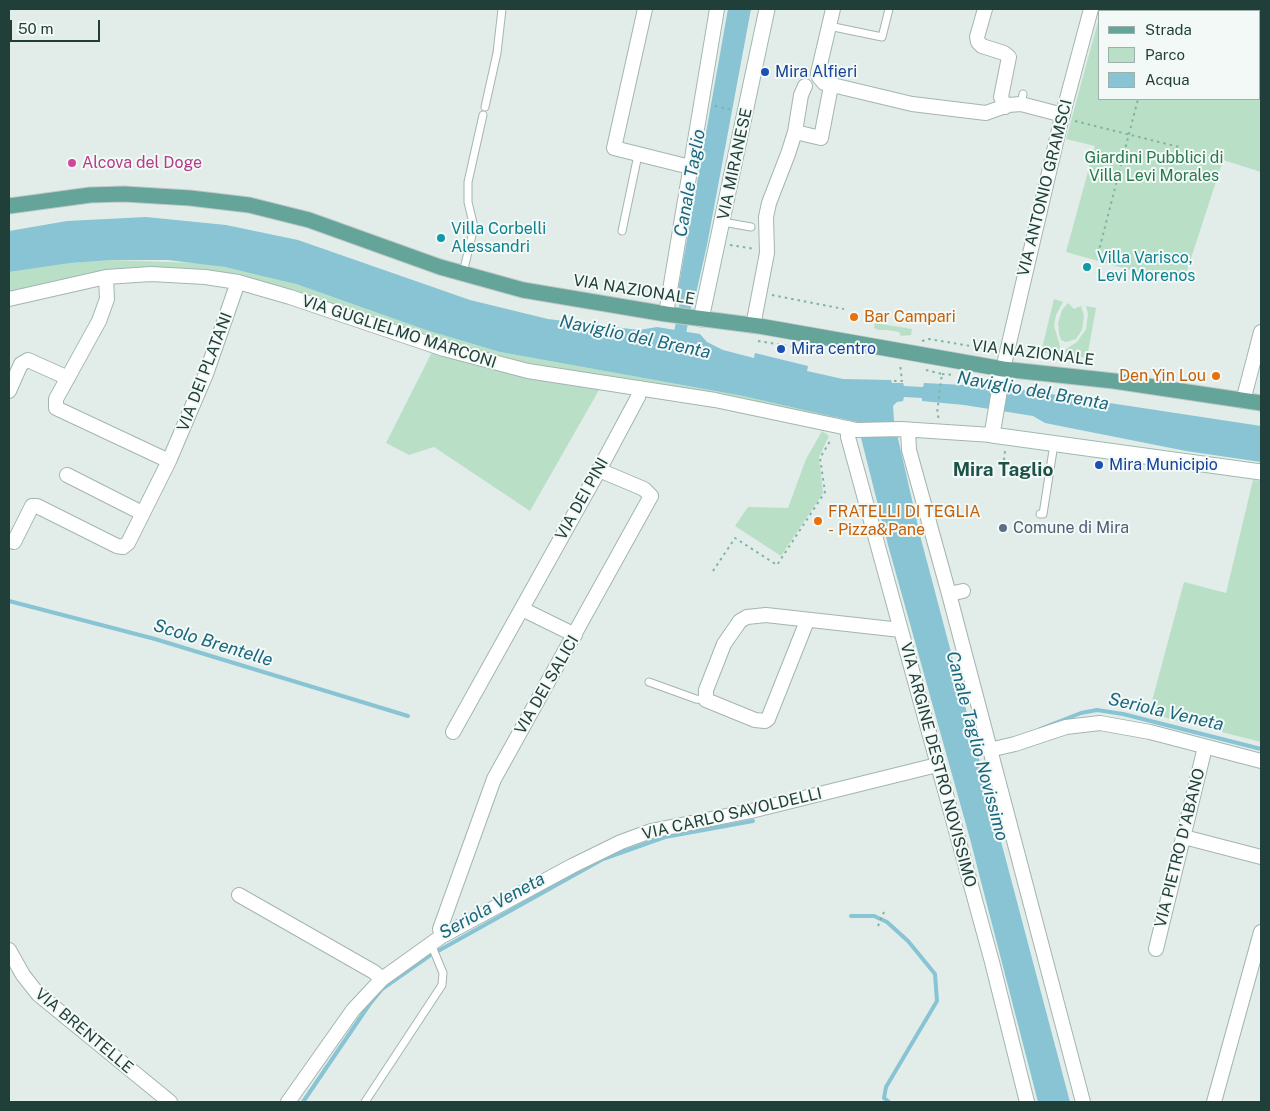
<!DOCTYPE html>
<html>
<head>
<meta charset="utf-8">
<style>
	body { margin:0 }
	#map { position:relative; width:1270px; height:1111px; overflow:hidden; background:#e2ede9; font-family:"Public Sans",sans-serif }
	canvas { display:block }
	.frame { position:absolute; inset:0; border:10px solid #213f39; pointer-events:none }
	.legend { position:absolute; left:1098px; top:10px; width:162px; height:90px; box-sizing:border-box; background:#f3f9f7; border:1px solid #9fafab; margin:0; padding:6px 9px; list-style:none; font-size:15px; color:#213f39 }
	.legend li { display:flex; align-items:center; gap:10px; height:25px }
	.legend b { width:25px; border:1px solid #9fafab }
	.scale { position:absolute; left:10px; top:20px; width:90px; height:22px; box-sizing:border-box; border:2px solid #213f39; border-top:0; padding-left:6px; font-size:15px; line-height:18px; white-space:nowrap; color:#213f39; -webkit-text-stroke:4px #f3f9f7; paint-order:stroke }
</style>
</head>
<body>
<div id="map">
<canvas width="1270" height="1111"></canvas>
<div class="frame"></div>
<ul class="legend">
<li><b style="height:6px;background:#65a498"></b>Strada</li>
<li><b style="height:14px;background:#badfc7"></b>Parco</li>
<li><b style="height:14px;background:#88c4d4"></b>Acqua</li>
</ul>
<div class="scale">50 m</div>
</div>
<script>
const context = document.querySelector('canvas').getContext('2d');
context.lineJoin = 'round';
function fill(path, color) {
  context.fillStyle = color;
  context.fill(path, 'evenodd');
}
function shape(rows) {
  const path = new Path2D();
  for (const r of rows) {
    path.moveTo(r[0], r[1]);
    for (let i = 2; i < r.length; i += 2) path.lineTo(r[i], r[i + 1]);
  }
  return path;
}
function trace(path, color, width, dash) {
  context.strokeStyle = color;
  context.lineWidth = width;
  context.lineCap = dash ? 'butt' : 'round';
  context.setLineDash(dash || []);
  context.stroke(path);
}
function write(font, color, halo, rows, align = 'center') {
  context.font = font + ' "Public Sans",sans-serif';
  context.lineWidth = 4;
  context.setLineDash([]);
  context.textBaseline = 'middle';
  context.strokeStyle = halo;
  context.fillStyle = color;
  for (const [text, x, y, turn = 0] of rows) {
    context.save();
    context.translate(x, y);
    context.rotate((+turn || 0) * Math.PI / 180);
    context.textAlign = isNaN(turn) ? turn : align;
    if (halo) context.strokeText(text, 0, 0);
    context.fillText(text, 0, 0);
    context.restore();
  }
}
fill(shape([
	[1101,9,1158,9,1169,11,1100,11],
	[1099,18,1099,99,1259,99,1259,32,1261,32,1261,172,1223,160,1185,277,1160,270,1155,277,1066,252,1095,146,1066,139],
	[112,260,199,263,249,271,296,284,426,330,500,352,743,396,838,417,826,417,482,356,201,271,9,293,9,272,71,263],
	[1054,299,1063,302,1056,315,1054,326,1060,346,1059,355,1041,352],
	[1068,303,1074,309,1081,306,1084,316,1082,330,1076,339,1066,342,1061,340,1059,334,1058,323,1062,310],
	[1086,306,1096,308,1087,358,1065,355,1066,349,1077,342,1086,329,1088,314],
	[875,323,912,329,911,335,901,336,899,332,887,330,878,330,874,328],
	[432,352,488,369,599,390,530,511,434,447,409,455,386,443],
	[822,431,829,436,819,457,823,493,781,556,735,526,748,507,788,508,806,459],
	[1253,480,1261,481,1261,742,1170,719,1149,712,1184,582,1226,593]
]), '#badfc7');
fill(shape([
	[728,9,751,9,707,245,695,298,691,304,676,302,677,296],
	[146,217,226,225,298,240,470,300,548,319,639,330,657,327,700,334,707,342,723,350,754,358,755,353,808,366,807,371,843,379,891,380,892,383,903,383,904,386,923,387,924,383,965,385,988,386,1006,391,1011,388,1261,426,1261,462,1186,451,1045,423,1033,416,964,405,922,401,922,398,904,397,903,401,897,402,893,406,894,421,921,539,1070,1102,1038,1102,970,839,888,545,857,422,743,396,500,352,426,330,296,284,225,267,168,260,112,260,71,263,9,272,9,231,67,221]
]), '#88c4d4');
trace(shape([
	[9,601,155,639,408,716],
	[1040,729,1081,713,1097,710,1123,714,1261,749],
	[851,916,874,916,887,922,908,941,935,974,937,1001,886,1087,884,1098,889,1102],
	[303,1102,369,1005,382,989,429,956,603,859,665,837,753,821]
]), '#88c4d4', 4);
trace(shape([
	[677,348,689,287]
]), '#88c4d4', 12);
const lane = shape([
	[829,26,882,37,889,9],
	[1021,104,1023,94],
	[485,107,497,53,502,9],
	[723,222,751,227],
	[622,231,638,155],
	[463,273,474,227,468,202,468,182,483,115],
	[1040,514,1043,514,1054,444],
	[649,682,696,699,706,700],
	[365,1102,442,985,443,973,431,944]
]);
const street = shape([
	[645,9,614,148,690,167],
	[833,9,818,73,819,77,824,83,912,104,986,113,1008,105,1021,104,1063,115],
	[985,9,977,37,978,42,982,46,1004,53,1009,57,1001,97,1005,107],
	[795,132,821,138,831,86],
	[106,277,107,299,99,321,56,399,56,408,169,461],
	[9,299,106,277,151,274,205,277,238,282,290,297,444,349,528,371,715,400,857,430,901,429,992,435],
	[666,314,717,9],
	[753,326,767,253,766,217,769,203,788,154,795,132,801,95,805,86],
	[1003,369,1061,121,1091,9],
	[9,391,21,364,28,360,68,378],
	[1243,401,1261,332],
	[848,428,848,437,992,962,1027,1102],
	[908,430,909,450,949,594,1083,1102],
	[67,475,142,513],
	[14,542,32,506,37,506,117,546,123,547,128,543,169,461,206,374,238,282],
	[949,594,963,591],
	[522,609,575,635],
	[807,621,768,719,765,721,755,720,706,700,706,690,724,644,740,621,747,617,766,615,901,630],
	[453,732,599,470,638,397,640,388],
	[989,750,1015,744,1066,727,1100,723,1150,732,1261,761],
	[1184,837,1261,857],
	[239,895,374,972,382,979],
	[442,936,440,929,494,779,651,496,644,489,599,470],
	[1156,949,1205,747],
	[9,950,23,975,38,994,170,1102],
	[288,1102,353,1010,382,979,442,936,572,866,621,842,651,831,751,811,937,765],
	[1214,1102,1261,932]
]);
const secondary = shape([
	[701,319,767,9],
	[1003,369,992,435,1261,472]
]);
const primary = shape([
	[9,206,90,195,124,194,190,198,249,205,309,220,440,267,523,290,666,314,759,326,1003,369,1114,381,1261,403]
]);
trace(lane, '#a4b5b1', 9);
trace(street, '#a4b5b1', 16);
trace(secondary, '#a0b9b2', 17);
trace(primary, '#c1c9c8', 17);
trace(shape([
	[715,106,732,110],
	[1075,121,1179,147],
	[730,245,755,249],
	[1098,254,1138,99],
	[772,295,844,309],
	[758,341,807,349],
	[922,341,929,339,994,350],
	[926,370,942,374,937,413,939,419],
	[942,374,955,375],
	[894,381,902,381,900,364],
	[975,385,975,377],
	[1004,460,1005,451],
	[713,571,735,538,777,565,825,492,820,458,829,443,829,438],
	[878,926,884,912]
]), '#81b2a6', 2, [2.5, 4]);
trace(lane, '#fff', 7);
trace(street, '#fff', 14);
trace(secondary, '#fff', 15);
trace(primary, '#65a498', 15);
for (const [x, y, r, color] of [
	[765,72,5,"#1a4fb4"],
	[72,163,5,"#d1479c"],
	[441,238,5,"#0f9aa8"],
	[1087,267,5,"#0f9aa8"],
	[854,317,5,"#e8710a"],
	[781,349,5,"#1a4fb4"],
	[1216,376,5,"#e8710a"],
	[1099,465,5,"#1a4fb4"],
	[818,521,5,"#e8710a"],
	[1003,528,5,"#5c6f8a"]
]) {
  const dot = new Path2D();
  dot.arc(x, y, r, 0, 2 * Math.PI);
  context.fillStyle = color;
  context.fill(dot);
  trace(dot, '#f3f9f7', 2);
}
write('16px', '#164399', '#f3f9f7', [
	["Mira Alfieri",775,72],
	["Mira centro",791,349],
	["Mira Municipio",1109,465]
], 'left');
write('16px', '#2a784d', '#f3f9f7', [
	["Giardini Pubblici di",1154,158],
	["Villa Levi Morales",1154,176]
]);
write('16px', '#b23c85', '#f3f9f7', [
	["Alcova del Doge",82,163]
], 'left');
write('16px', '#213f39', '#f3f9f7', [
	["VIA MIRANESE",735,164,-78],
	["VIA ANTONIO GRAMSCI",1045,188,-76],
	["VIA NAZIONALE",634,290,9],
	["VIA GUGLIELMO MARCONI",399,332,18],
	["VIA NAZIONALE",1033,353,7],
	["VIA DEI PLATANI",205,372,-69],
	["VIA DEI PINI",582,499,-61],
	["VIA DEI SALICI",547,685,-60],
	["VIA ARGINE DESTRO NOVISSIMO",938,765,75],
	["VIA CARLO SAVOLDELLI",732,814,-13],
	["VIA PIETRO D'ABANO",1180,848,-76],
	["VIA BRENTELLE",84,1031,40]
]);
write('16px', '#0d838f', '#f3f9f7', [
	["Villa Corbelli",451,229],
	["Alessandri",451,247],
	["Villa Varisco,",1097,258],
	["Levi Morenos",1097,276]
], 'left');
write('16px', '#c56008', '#f3f9f7', [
	["Bar Campari",864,317],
	["Den Yin Lou",1206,376,"right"],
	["FRATELLI DI TEGLIA",828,512],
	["- Pizza&Pane",828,530]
], 'left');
write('16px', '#4e5e75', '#f3f9f7', [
	["Comune di Mira",1013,528]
], 'left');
write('italic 18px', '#19667e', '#f3f9f7', [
	["Canale Taglio",690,183,-80],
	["Naviglio del Brenta",635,337,12],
	["Naviglio del Brenta",1033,391,10],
	["Scolo Brentelle",213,643,17],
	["Seriola Veneta",1166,712,13],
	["Canale Taglio Novissimo",977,746,75],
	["Seriola Veneta",492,906,-29]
]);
write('bold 19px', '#1c5248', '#f3f9f7', [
	["Mira Taglio",1003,470]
]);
</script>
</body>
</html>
